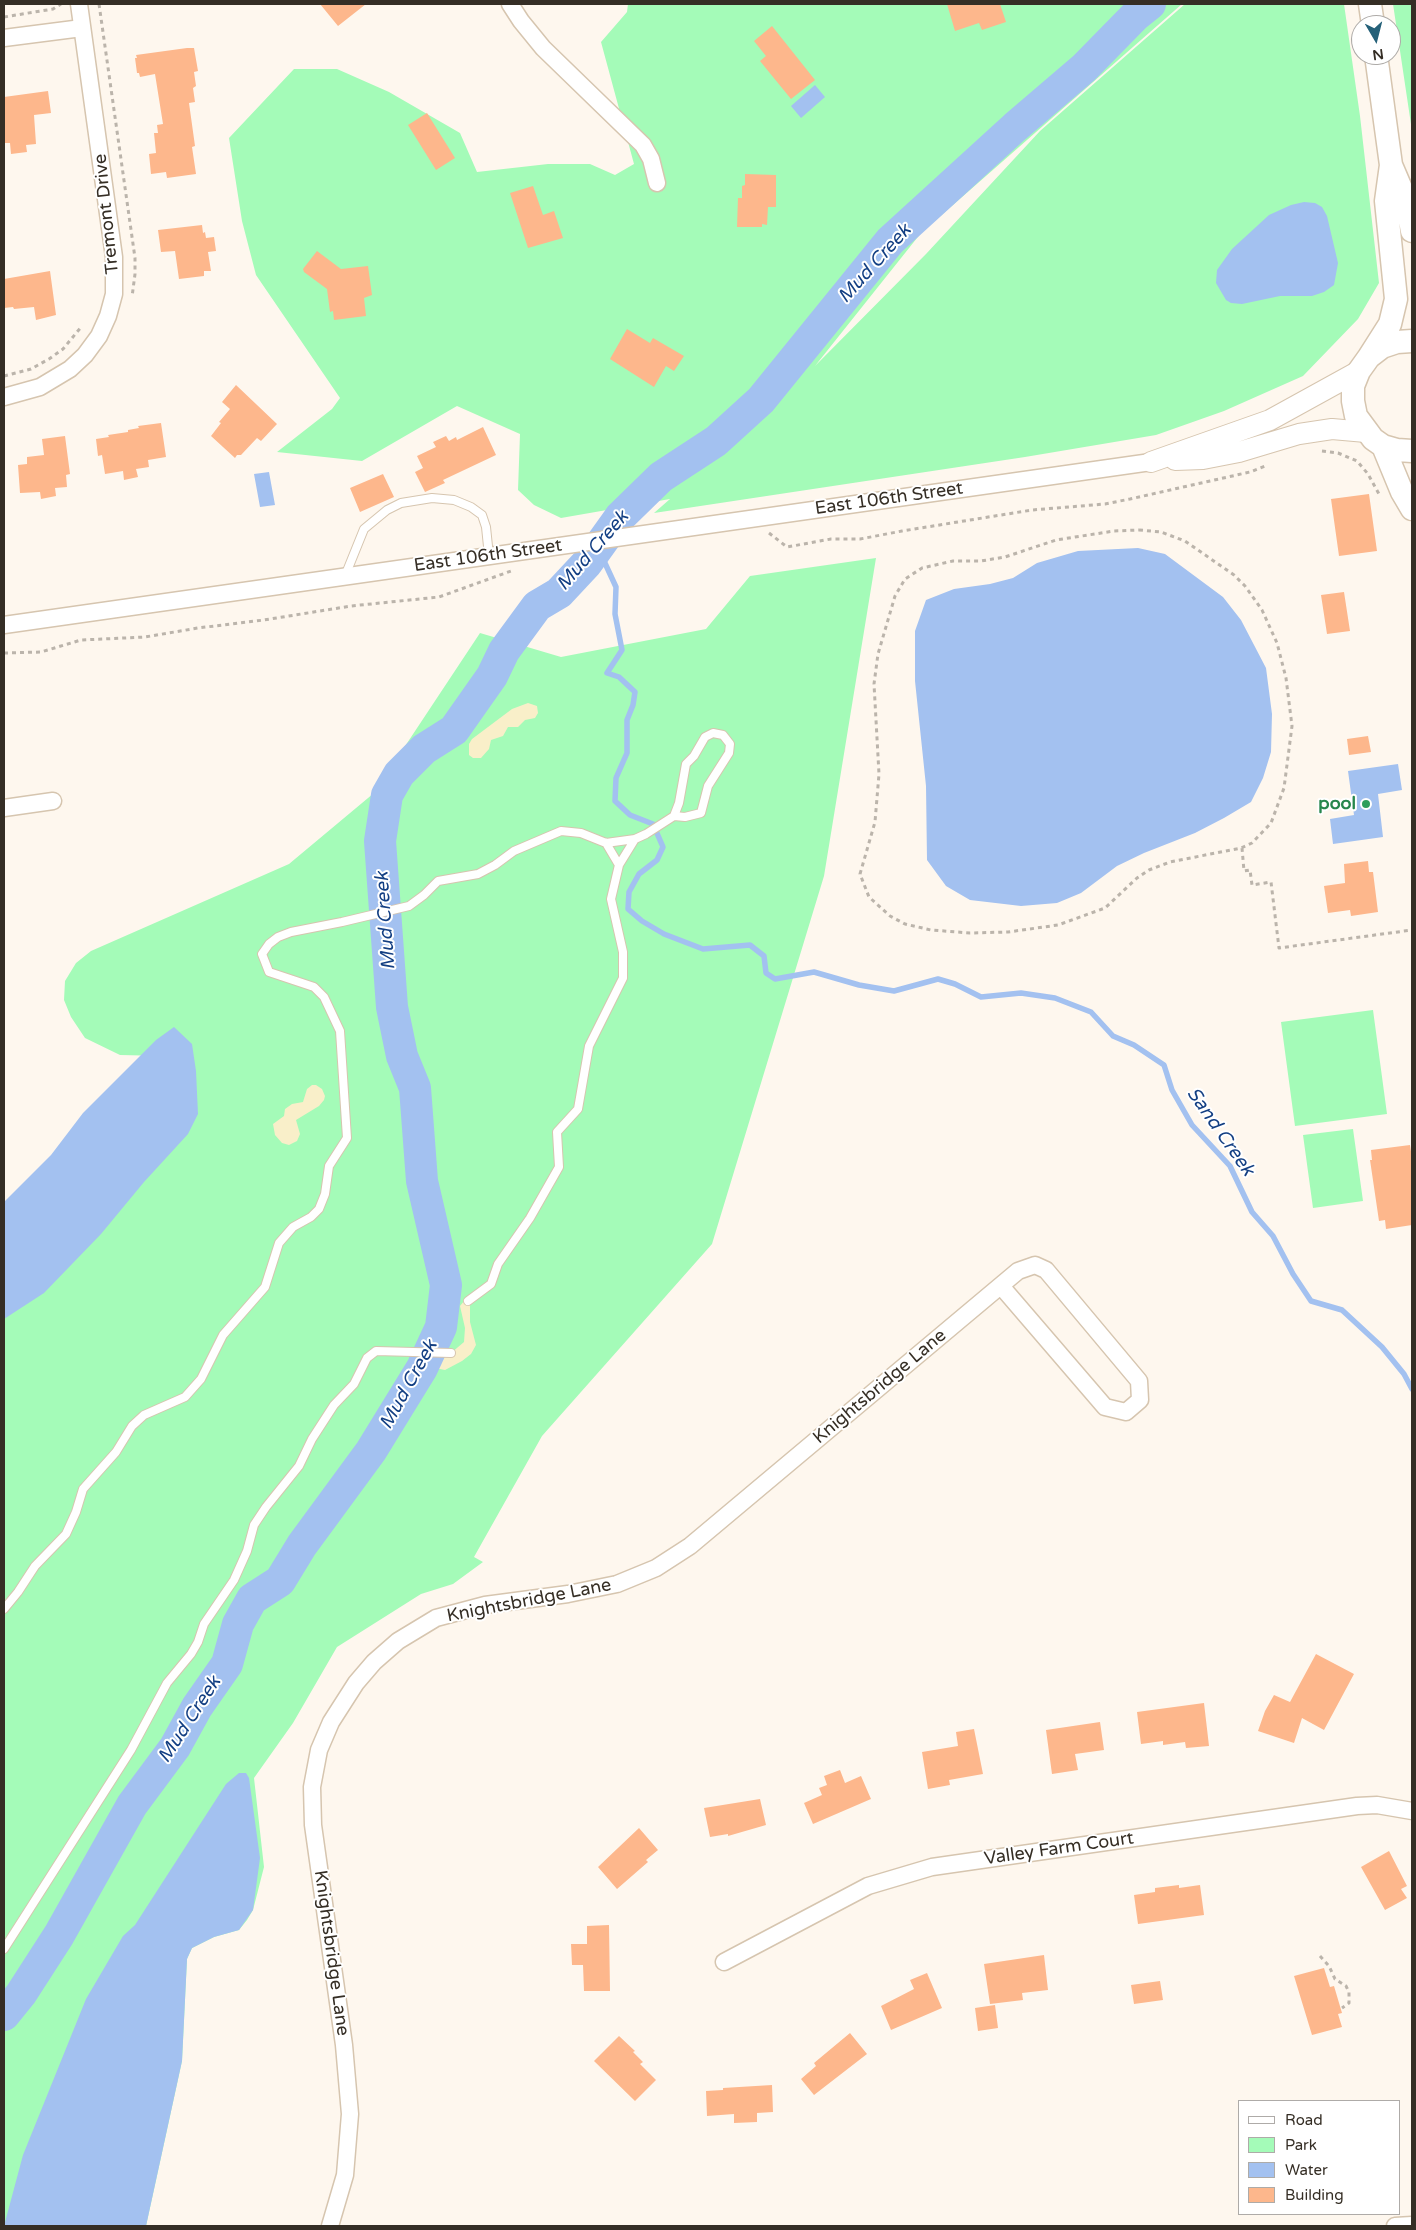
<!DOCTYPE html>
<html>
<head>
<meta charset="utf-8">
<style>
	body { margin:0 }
	#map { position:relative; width:1416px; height:2230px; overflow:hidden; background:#fef7ee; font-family:"Varela Round",sans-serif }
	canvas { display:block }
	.frame { position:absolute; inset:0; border:5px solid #352e25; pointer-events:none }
	.legend { position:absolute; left:1238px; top:2100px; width:162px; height:115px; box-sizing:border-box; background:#fff; border:1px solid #aeaba8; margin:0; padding:6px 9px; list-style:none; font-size:15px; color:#352e25 }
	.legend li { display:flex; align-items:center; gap:10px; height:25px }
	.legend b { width:25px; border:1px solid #aeaba8 }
	.north { position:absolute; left:1351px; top:15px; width:50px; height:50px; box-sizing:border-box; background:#fff; border:1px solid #aeaba8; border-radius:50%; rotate:172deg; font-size:14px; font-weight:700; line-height:20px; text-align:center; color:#352e25 }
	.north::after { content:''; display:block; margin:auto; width:18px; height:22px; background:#256179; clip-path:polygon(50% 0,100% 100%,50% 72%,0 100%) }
</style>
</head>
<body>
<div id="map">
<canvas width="1416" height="2230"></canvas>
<div class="frame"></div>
<ul class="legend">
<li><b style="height:6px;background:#fff"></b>Road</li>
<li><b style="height:14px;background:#a4fbb8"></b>Park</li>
<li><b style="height:14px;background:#a3c1f0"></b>Water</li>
<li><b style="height:14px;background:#fdb78c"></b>Building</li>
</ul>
<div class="north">N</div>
</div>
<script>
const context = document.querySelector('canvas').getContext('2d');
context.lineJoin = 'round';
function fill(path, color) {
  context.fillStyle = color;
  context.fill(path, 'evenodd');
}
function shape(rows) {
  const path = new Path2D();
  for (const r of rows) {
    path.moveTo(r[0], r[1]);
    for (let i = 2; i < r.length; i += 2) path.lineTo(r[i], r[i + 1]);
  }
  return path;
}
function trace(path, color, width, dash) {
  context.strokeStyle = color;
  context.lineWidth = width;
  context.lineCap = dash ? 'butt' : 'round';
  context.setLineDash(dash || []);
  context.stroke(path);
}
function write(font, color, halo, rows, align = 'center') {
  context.font = font + ' "Varela Round",sans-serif';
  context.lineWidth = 4;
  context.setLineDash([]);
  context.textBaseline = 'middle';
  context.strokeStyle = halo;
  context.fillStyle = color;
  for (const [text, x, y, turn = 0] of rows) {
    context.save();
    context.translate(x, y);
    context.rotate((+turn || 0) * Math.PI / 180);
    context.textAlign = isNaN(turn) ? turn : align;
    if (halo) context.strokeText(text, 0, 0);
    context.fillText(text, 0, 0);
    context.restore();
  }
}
fill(shape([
	[628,4,1182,4,921,233,815,366,926,254,1040,131,1185,4,1344,4,1360,116,1379,283,1358,319,1303,376,1224,411,1156,435,1025,457,654,513,670,499,561,518,534,505,518,490,520,434,457,406,362,461,277,452,332,409,340,398,256,275,242,221,229,138,294,69,337,69,389,92,460,133,477,172,548,164,590,164,615,175,634,164,601,42,627,12],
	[1393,4,1412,4,1412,131],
	[876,558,824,876,712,1244,542,1436,474,1557,483,1562,453,1584,421,1594,337,1647,293,1723,254,1778,264,1867,253,1910,247,1920,239,1930,214,1937,192,1948,187,1959,182,2061,146,2226,4,2226,4,1256,165,1056,120,1055,85,1038,71,1017,64,1000,65,981,76,963,91,951,289,864,374,793,480,633,561,657,706,629,750,576],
	[1373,1010,1387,1114,1295,1126,1281,1022],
	[1353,1129,1363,1201,1313,1208,1303,1135]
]), '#a4fbb8');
fill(shape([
	[528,703,537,706,538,713,535,718,525,720,518,727,508,727,503,736,491,740,489,749,481,758,473,758,469,755,469,744,472,739,512,709],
	[312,1085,316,1085,322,1089,325,1096,324,1100,319,1106,296,1120,300,1134,297,1141,289,1145,282,1143,275,1135,273,1124,284,1116,285,1109,292,1104,303,1102,307,1089],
	[464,1301,468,1301,470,1304,470,1322,476,1345,471,1354,462,1361,445,1370,435,1368,433,1363,436,1359,451,1353,464,1342,465,1328,460,1306]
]), '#f9efc9');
fill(shape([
	[815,85,825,97,801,118,791,106],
	[1304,202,1315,203,1322,207,1327,216,1338,263,1334,285,1324,292,1312,296,1280,296,1242,304,1231,303,1226,300,1216,283,1217,270,1232,249,1269,215,1291,205],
	[269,472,275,505,260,507,254,474],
	[1138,548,1165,554,1223,597,1241,620,1266,668,1272,714,1271,752,1263,778,1251,802,1224,818,1195,833,1144,853,1117,866,1081,893,1057,903,1021,906,970,900,946,886,927,860,926,786,915,681,915,631,926,600,954,589,990,584,1013,578,1037,563,1078,551],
	[1398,764,1402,790,1378,794,1383,837,1333,844,1330,819,1354,815,1348,771],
	[174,1027,192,1044,196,1071,198,1114,188,1134,144,1182,101,1234,44,1293,4,1319,4,1202,51,1155,83,1113,156,1040],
	[239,1773,246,1773,249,1778,260,1858,253,1910,239,1930,214,1937,192,1948,187,1959,182,2061,146,2226,4,2226,23,2155,86,1999,123,1936,135,1925,226,1784]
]), '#a3c1f0');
trace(shape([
	[594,553,604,561,616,587,615,614,622,650,607,673,619,677,635,692,633,705,627,720,627,753,616,778,615,801,630,815,653,824,663,847,657,860,639,874,629,892,628,909,642,921,664,934,703,949,750,945,764,956,766,973,775,979,814,972,859,985,894,991,938,979,955,984,981,997,1021,993,1055,998,1091,1012,1113,1036,1134,1045,1164,1065,1172,1090,1192,1125,1230,1166,1252,1212,1273,1236,1293,1274,1311,1301,1342,1310,1382,1347,1404,1374,1412,1389]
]), '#a3c1f0', 5.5);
trace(shape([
	[4,2015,21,1994,59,1935,132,1805,175,1747,197,1707,227,1664,238,1624,252,1599,280,1581,302,1545,371,1451,422,1368,441,1327,446,1285,422,1181,415,1088,402,1056,392,1007,380,841,387,795,399,774,424,749,454,730,492,676,504,651,537,606,559,593,587,563,620,517,661,477,716,441,761,400,890,241,1015,127,1084,68,1135,16,1150,4]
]), '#a3c1f0', 32);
fill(shape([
	[320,4,366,4,338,26],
	[947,4,1000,4,1006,22,982,30,979,23,955,31],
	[772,26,815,80,791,99,760,61,766,56,754,41],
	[187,48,194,48,198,71,194,72,196,86,193,88,195,102,189,103,195,146,192,147,196,174,167,178,166,172,151,174,149,154,156,153,154,133,158,133,157,125,163,124,155,74,140,77,139,73,137,73,135,58,137,58,136,55],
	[48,91,51,113,34,115,36,144,26,145,27,152,11,154,10,143,4,143,4,97],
	[427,113,455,158,436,170,408,125],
	[745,174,776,175,776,207,768,207,767,225,762,224,762,227,737,227,738,198,742,198,742,186,745,185],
	[533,186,543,215,554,211,563,238,528,248,510,193],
	[202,225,203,233,205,232,206,238,214,237,216,251,208,252,211,271,204,271,204,276,179,279,175,251,161,252,158,230],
	[317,251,341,269,368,266,372,295,364,298,366,316,334,320,333,311,330,312,327,289,304,272,303,269],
	[50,271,56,315,36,320,34,307,14,309,13,307,4,308,4,279],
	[627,329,650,343,653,338,684,356,674,371,666,366,654,387,610,359],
	[236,385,277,424,261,441,257,438,241,455,237,455,235,458,211,436,221,423,219,422,230,409,222,402],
	[161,423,166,457,148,460,149,467,136,469,138,477,124,480,123,471,105,474,102,455,98,456,96,439,109,437,108,435,128,432,128,430,139,428,138,426],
	[483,427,496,455,443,480,445,483,425,492,415,472,423,468,417,456,436,447,433,442,446,436,449,441,456,437,457,440],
	[65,436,70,474,66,475,67,487,55,488,56,496,41,499,40,492,20,493,18,465,27,464,27,457,44,455,42,439],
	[383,474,394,497,360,512,350,488],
	[1369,494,1377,551,1339,556,1331,499],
	[1344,592,1350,631,1327,634,1321,595],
	[1368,736,1371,752,1349,755,1347,739],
	[1368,861,1369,872,1373,872,1378,912,1351,916,1350,910,1328,913,1324,886,1345,883,1344,864],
	[1410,1145,1412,1158,1412,1225,1386,1229,1385,1220,1379,1221,1370,1160,1372,1160,1371,1150],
	[1316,1654,1354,1674,1324,1730,1302,1718,1294,1743,1258,1731,1265,1711,1274,1695,1290,1702],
	[1204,1703,1209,1746,1186,1748,1185,1742,1163,1745,1163,1741,1141,1744,1137,1712],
	[1100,1722,1104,1750,1075,1754,1078,1770,1052,1774,1046,1730],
	[974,1729,983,1774,949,1780,950,1785,928,1789,922,1752,958,1746,956,1732],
	[840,1770,845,1783,861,1776,871,1799,813,1824,804,1803,822,1795,819,1788,827,1785,824,1776],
	[760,1799,766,1825,728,1836,728,1834,710,1837,704,1808],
	[639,1828,658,1850,646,1860,648,1862,617,1889,598,1867],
	[1389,1851,1407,1886,1401,1889,1407,1898,1385,1910,1361,1867],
	[1179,1885,1179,1888,1200,1885,1204,1915,1138,1924,1134,1895,1155,1892,1155,1888],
	[609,1925,610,1991,584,1991,583,1965,572,1965,571,1944,587,1944,587,1926],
	[1044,1955,1048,1990,1022,1993,1023,2000,990,2004,984,1964],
	[1324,1968,1330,1987,1334,1986,1342,2013,1338,2014,1342,2027,1312,2035,1294,1976],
	[927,1973,942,2008,891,2030,881,2006,914,1989,910,1980],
	[1160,1981,1163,2000,1134,2004,1131,1985],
	[995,2005,998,2028,978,2031,975,2008],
	[850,2033,867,2054,814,2095,801,2079,816,2066,814,2063],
	[619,2036,635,2051,633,2052,643,2062,640,2064,656,2080,635,2101,594,2061],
	[772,2085,773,2112,757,2113,757,2122,734,2123,734,2114,707,2116,706,2091,723,2090,723,2088]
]), '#fdb78c');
const service = shape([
	[345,576,364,529,387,510,401,503,432,498,454,500,471,507,482,515,486,527,489,556],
	[619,865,635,839],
	[468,1301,491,1284,498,1264,530,1218,559,1167,557,1132,578,1109,589,1046,623,978,623,952,611,899,619,865,606,843],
	[4,1609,18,1592,35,1566,66,1534,76,1512,83,1489,116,1452,132,1426,144,1415,185,1397,201,1379,223,1335,265,1287,279,1243,293,1227,311,1217,319,1209,325,1194,329,1166,347,1138,340,1031,324,997,314,987,269,972,262,954,269,944,278,937,291,932,342,922,409,906,424,895,438,881,478,874,495,865,514,851,561,831,581,833,606,843,635,839,646,834,674,816,679,803,686,764,694,756,705,737,713,733,723,735,730,744,729,753,708,786,701,813,685,817,674,816],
	[4,1949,131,1750,167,1683,191,1654,198,1642,204,1624,234,1580,247,1551,254,1525,266,1507,299,1466,312,1439,334,1405,354,1384,367,1358,376,1351,451,1353]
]);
const minor = shape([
	[510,4,521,21,543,48,643,145,651,159,657,183],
	[4,38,82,28],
	[4,397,40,387,70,369,85,355,99,336,108,316,114,294,114,257,79,4],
	[4,625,1151,462],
	[4,808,53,801],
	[724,1962,868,1886,932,1867,1357,1806,1377,1805,1412,1811],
	[330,2226,345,2175,350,2114,344,2045,313,1825,312,1787,319,1750,331,1722,356,1683,374,1662,398,1641,436,1618,485,1605,568,1594,617,1584,656,1568,690,1546,1018,1271,1035,1265,1046,1270,1139,1381,1140,1400,1126,1412,1105,1407,1001,1286],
	[1395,2226,1412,2225]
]);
const tertiary = shape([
	[1175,460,1203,459,1239,452,1299,434,1332,429,1366,432],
	[1151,462,1270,420,1359,371]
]);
const secondary = shape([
	[1370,4,1373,25],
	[1391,165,1406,200,1412,231],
	[1412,341,1397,342,1382,347,1369,357,1359,371,1353,386,1353,401,1356,416,1373,439,1383,446,1397,450,1412,451],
	[1369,357,1390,324,1396,299,1386,201,1391,165,1376,55],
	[1383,446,1402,492,1412,509]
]);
trace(service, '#d6c5af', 10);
trace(minor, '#d6c5af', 19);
trace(tertiary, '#d6c5af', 22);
trace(secondary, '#d6c5af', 25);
trace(shape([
	[99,4,135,258,135,274,132,297],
	[4,17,53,9,61,4],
	[4,376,31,369,49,359,63,349,82,326],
	[1322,451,1338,453,1357,461,1368,474,1379,494],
	[1139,530,1161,532,1185,541,1234,575,1245,586,1262,610,1277,643,1286,678,1292,726,1284,788,1271,823,1252,843,1241,848,1170,862,1149,870,1137,878,1105,908,1058,925,1008,932,970,933,931,930,905,924,890,916,869,897,860,874,875,822,879,774,874,684,878,654,895,596,905,579,922,568,953,561,981,561,1005,557,1056,540,1114,531,1139,530],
	[769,533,787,547,831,539,860,539,902,531,1032,510,1105,504,1130,499,1250,472,1268,465],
	[4,653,41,652,81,640,145,637,198,628,264,620,351,606,439,597,511,571],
	[1242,848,1244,871,1250,870,1252,885,1271,882,1279,948,1412,930],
	[1320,1956,1329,1966,1335,1979,1346,1986,1349,1992,1349,2003,1342,2008]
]), '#bbb4ab', 3, [4, 4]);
trace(service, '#fff', 8);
trace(minor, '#fff', 16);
trace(tertiary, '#fff', 20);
trace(secondary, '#fff', 22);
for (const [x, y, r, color] of [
	[1366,804,5,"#2e9e5b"]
]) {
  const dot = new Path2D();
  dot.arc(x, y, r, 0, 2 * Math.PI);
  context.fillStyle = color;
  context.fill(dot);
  trace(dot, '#fff', 2);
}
write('18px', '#352e25', '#fff', [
	["Tremont Drive",107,214,-96],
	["East 106th Street",889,499,-8],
	["East 106th Street",488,556,-8],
	["Knightsbridge Lane",880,1387,-40],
	["Knightsbridge Lane",529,1601,-11],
	["Valley Farm Court",1059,1849,-8],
	["Knightsbridge Lane",331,1953,82]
]);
write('bold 18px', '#27864d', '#fff', [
	["pool",1356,804]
], 'right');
write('italic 19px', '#133f83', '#fff', [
	["Mud Creek",875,264,-48],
	["Mud Creek",593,551,-49],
	["Mud Creek",386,921,-94],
	["Sand Creek",1220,1132,55],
	["Mud Creek",409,1385,-61],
	["Mud Creek",190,1720,-57]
]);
</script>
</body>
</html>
